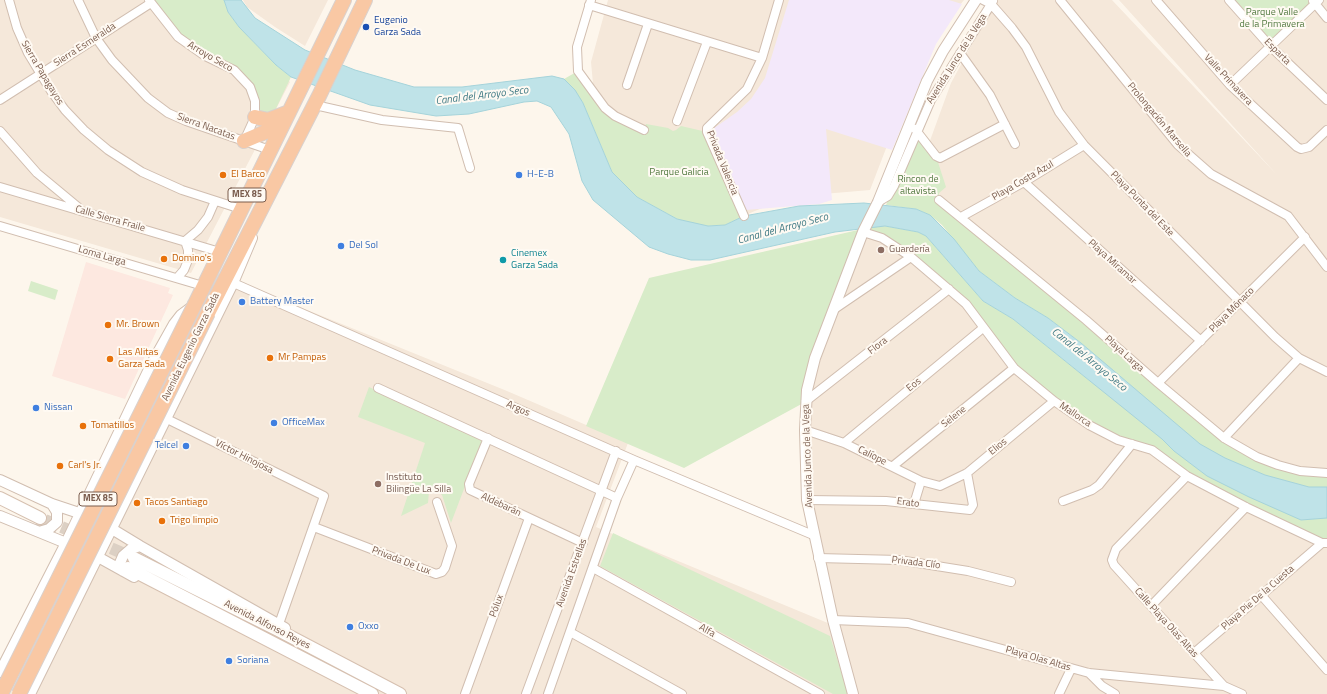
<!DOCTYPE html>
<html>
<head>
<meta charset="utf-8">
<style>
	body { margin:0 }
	canvas { display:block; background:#fdf6ec }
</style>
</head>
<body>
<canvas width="1327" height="694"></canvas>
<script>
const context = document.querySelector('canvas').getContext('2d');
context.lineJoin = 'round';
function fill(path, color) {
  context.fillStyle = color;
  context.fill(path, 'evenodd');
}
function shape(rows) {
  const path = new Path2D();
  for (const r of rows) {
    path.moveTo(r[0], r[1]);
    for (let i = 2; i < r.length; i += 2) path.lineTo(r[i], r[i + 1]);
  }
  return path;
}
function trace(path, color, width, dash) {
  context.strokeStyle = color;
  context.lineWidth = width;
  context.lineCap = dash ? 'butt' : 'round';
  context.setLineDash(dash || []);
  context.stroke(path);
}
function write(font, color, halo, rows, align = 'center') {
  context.font = font + ' "Titillium Web",sans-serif';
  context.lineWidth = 4;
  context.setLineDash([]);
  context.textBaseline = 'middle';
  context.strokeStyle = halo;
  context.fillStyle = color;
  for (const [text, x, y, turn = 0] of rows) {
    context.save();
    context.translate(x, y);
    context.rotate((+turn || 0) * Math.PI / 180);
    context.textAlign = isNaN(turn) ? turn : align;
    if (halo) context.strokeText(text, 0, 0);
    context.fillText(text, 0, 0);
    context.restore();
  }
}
fill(shape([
	[0,0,224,0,228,12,239,27,290,82,191,273,0,217],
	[243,0,328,0,305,46,275,27,247,7],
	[608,0,964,0,924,50,870,190,788,197,729,222,596,116,591,62],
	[996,0,1112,0,1278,176,1119,0,1327,0,1327,694,10,694,216,273,507,391,628,443,596,527,835,626,809,501,807,401,848,276,870,231,879,223,1082,395,1100,351,916,179,951,83]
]), '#f5e8da');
fill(shape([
	[86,262,170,288,168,293,173,295,125,399,52,376]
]), '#fde8e0');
fill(shape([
	[789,0,949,0,962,4,936,44,892,150,826,129,832,200,819,204,746,210,710,131,737,112,751,99,765,78]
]), '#f3e8fa');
fill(shape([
	[149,0,224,0,228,12,239,27,276,65,291,77,271,119,260,119,255,101,242,77,190,46],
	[1230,0,1313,0,1316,4,1270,46],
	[578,71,605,108,644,129,646,124,668,128,673,131,676,130,681,126,707,132,744,216,725,225,708,226,692,224,677,219,637,197,612,172,583,103,574,90,564,79],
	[917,131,936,156,946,187,939,193,939,200,1224,438,1278,465,1327,473,1327,487,1309,487,1265,475,1225,458,1200,444,1081,343,1048,318,1015,298,979,271,942,225,930,215,916,209,886,205],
	[885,226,918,232,926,236,983,301,1013,319,1162,439,1174,451,1207,476,1301,520,1327,518,1327,543,1246,507,1160,455,1089,425,1014,368,975,316,911,257,864,228],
	[858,230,807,401,684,468,586,426,649,278],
	[31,281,58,290,55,300,28,291],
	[369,387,483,439,451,523,442,495,435,489,429,491,428,503,401,516,425,443,358,417],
	[613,533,830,636,848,694,833,694,600,566]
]), '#d8ecc9');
const water = shape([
	[224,0,241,0,255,18,305,50,355,70,414,87,462,87,552,76,564,79,575,90,583,103,612,172,637,197,677,219,708,226,725,225,744,216,799,206,864,203,916,209,930,215,954,239,979,271,1015,298,1048,318,1081,343,1200,444,1225,458,1265,475,1309,487,1327,487,1327,518,1301,520,1249,497,1207,476,1174,451,1162,439,1013,319,983,301,926,236,918,232,885,226,835,232,710,260,691,260,668,254,649,247,593,200,582,181,569,134,551,107,537,101,524,102,469,114,436,116,370,105,291,77,276,65,239,27,228,12,224,0]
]);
fill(water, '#bfe3e8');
trace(water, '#a5d3da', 1);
trace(shape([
	[45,520,134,558],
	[36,524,55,533]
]), '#dcd0c4', 12, [12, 6]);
const minor = shape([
	[9,0,17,28,28,53,51,91,65,110,84,130,108,150,142,172,182,190,241,209],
	[78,0,96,38,112,60,148,98,168,113,186,121,270,150],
	[149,0,178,37,205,56,234,70,250,87,255,101,255,117,245,139],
	[591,0,577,47,578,71,605,108,615,116,644,130],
	[983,0,991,4,1012,28,1026,47,1059,112,1084,145,1275,337,1299,358,1327,372],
	[1060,0,1178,145,1211,174,1288,216,1327,267],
	[1156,0,1230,85,1297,147,1301,149,1309,147,1327,130],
	[1229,0,1270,46,1327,100],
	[1313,1,1327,18],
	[589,5,762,58],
	[960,53,990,95,1015,144],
	[627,85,648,24],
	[1230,85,1319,0],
	[0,100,151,3],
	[315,105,382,120,458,128,470,168],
	[677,121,707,42],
	[915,129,936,156,940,158,1005,124],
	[0,131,37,173,78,207],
	[1024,182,1201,341],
	[0,187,220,252],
	[939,200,1086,320,1158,383,1224,438,1257,457,1278,465,1300,471,1327,473],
	[878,202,888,196,894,186,931,100,993,1],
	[744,216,707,132,707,128,747,89,762,58,779,0],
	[961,217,1024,182,1084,145],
	[0,226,203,286],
	[863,232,882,238,911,257,966,304,1014,368,1054,401,1089,425,1118,440,1152,450,1187,476,1246,507,1322,543,1327,543],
	[177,278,184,270,188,260,188,250,185,241,198,230,208,217,215,201],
	[229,281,634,460,813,535],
	[833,310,911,257],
	[1158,383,1305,237],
	[378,388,617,498],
	[806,401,949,289],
	[165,418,324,496,279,624],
	[805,430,844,443,921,481,940,486,967,473,1054,401],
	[488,438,469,484,470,490,583,543],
	[1224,438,1299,358],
	[844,443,983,328],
	[893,466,1014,368],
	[1187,476,1116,549,1112,560,1114,565,1151,606,1224,686],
	[807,500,886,501,970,510,973,505,967,473],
	[1063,501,1092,490,1099,485,1132,444],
	[914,504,921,481],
	[314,527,436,574,442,572,445,568,452,546,437,502],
	[818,558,899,560,968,571,1011,582],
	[593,568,820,694],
	[1262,596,1327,670],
	[1151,606,1246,507],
	[833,620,908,623,1089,673,1224,686,1242,694],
	[570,632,682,694],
	[1194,653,1322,543],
	[1089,673,1102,686,1115,694],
	[465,694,529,518],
	[526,694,616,451],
	[548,694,617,498,634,460],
	[1059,694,1071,669]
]);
const tertiary = shape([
	[0,480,52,504,79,513,89,514,107,522,112,529,140,546,285,628],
	[0,516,66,543,74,543,92,552,98,557,134,577],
	[39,532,49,529,57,522,57,512,52,504],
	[123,571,120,563,123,556,131,549,140,546],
	[0,672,66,543,151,365,174,324,181,315,193,306],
	[30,694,233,283,252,238],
	[853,694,833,620,810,514,807,500,805,430,807,390,815,358,863,232,878,202,927,81,943,51,976,0]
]);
const secondary = shape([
	[0,498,40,518],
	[134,558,278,630,400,694],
	[128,568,372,694]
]);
const trunk = shape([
	[255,117,268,120,289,112],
	[244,141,282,125],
	[195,304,344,0],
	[208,313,319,96,365,0]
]);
trace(minor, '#d1beb0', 10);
trace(tertiary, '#d1beb0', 12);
trace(secondary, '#d6c0b0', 14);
trace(trunk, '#dad1cd', 16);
trace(minor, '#fff', 8);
trace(tertiary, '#fff', 10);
trace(secondary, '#fff', 12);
trace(trunk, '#f9c8a4', 14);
const trunkBridge = shape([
	[1,694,195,304],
	[19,694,208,313]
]);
trace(trunkBridge, '#dad1cd', 16, []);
trace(trunkBridge, '#f9c8a4', 14);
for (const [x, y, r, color] of [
	[366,27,4,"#1a4fb4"],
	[223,175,4,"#e8710a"],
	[519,175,4,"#3f7fe0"],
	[341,246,4,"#3f7fe0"],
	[881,250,4,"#8d6e63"],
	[164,259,4,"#e8710a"],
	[503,260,4,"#0f9aa8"],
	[242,302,4,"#3f7fe0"],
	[108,325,4,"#e8710a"],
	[270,358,4,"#e8710a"],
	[110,359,4,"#e8710a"],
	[36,408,4,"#3f7fe0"],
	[274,423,4,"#3f7fe0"],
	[83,426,4,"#e8710a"],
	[186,446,4,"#3f7fe0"],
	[60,466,4,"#e8710a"],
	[378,484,4,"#8d6e63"],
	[137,503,4,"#e8710a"],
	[162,521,4,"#e8710a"],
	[350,627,4,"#3f7fe0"],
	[229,661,4,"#3f7fe0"]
]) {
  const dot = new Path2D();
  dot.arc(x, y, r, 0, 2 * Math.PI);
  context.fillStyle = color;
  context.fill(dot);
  trace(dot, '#fffaf3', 1.5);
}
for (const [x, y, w] of [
	[247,195,38],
	[98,499,38]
]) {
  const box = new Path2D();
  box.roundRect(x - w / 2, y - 7, w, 14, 3);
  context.fillStyle = '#fffaf3';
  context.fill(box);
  trace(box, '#7a5c4d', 1);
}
write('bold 9px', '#7a5c4d', null, [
	["MEX 85",247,195],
	["MEX 85",98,499]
]);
write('10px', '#537a41', '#fffaf3', [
	["Parque Valle",1272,13],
	["de la Primavera",1272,25],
	["Parque Galicia",679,173],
	["Rincon de",918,180],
	["altavista",918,192]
]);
write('10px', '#164399', '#fffaf3', [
	["Eugenio",374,21],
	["Garza Sada",374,33]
], 'left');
write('10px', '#7a5c4d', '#fffaf3', [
	["Sierra Esmeralda",85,45,-33],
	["Esparta",1277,52,45],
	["Arroyo Seco",210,57,30],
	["Avenida Junco de la Vega",957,59,-58],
	["Sierra Papagayos",42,73,59],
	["Valle Primavera",1228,80,47],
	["Prolongación Marsella",1159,120,50],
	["Sierra Nacatas",206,127,20],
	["Privada Valencia",722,163,68],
	["Playa Costa Azul",1023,181,-30],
	["Playa Punta del Este",1142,204,46],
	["Calle Sierra Fraile",110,219,16],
	["Loma Larga",102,256,16],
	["Playa Miramar",1112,262,42],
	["Playa Mónaco",1232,310,-45],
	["Flora",878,346,-38],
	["Avenida Eugenio Garza Sada",191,347,-64],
	["Playa Larga",1124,354,42],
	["Eos",914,385,-39],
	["Argos",518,409,24],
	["Mallorca",1075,415,34],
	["Selene",954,417,-39],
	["Elios",998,447,-39],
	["Avenida Junco de la Vega",808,456,-92],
	["Calíope",872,456,26],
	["Víctor Hinojosa",244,457,27],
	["Erato",908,503,7],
	["Aldebarán",501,505,25],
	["Privada De Lux",401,561,21],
	["Privada Clío",916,563,7],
	["Avenida Estrellas",572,573,-70],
	["Playa Pie De la Cuesta",1258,598,-41],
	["Pólux",497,606,-70],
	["Calle Playa Olas Altas",1166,623,48],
	["Avenida Alfonso Reyes",267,625,27],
	["Alfa",707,631,29],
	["Playa Olas Altas",1038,659,16]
]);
write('10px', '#c56008', '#fffaf3', [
	["El Barco",231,175],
	["Domino's",172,259],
	["Mr. Brown",116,325],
	["Las Alitas",118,353],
	["Garza Sada",118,365],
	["Mr Pampas",278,358],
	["Tomatillos",91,426],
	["Carl's Jr.",68,466],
	["Tacos Santiago",145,503],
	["Trigo limpio",170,521]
], 'left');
write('10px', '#366cbe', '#fffaf3', [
	["H-E-B",527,175],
	["Del Sol",349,246],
	["Battery Master",250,302],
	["Nissan",44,408],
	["OfficeMax",282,423],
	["Telcel",178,446,"right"],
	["Oxxo",358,627],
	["Soriana",237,661]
], 'left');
write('10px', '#785e54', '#fffaf3', [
	["Guardería",889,250],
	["Instituto",386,478],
	["Bilingüe La Silla",386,490]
], 'left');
write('10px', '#0d838f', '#fffaf3', [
	["Cinemex",511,254],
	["Garza Sada",511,266]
], 'left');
write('italic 11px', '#437c86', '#fffaf3', [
	["Canal del Arroyo Seco",482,96,-7],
	["Canal del Arroyo Seco",783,229,-15],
	["Canal del Arroyo Seco",1089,360,39]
]);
</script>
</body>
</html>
